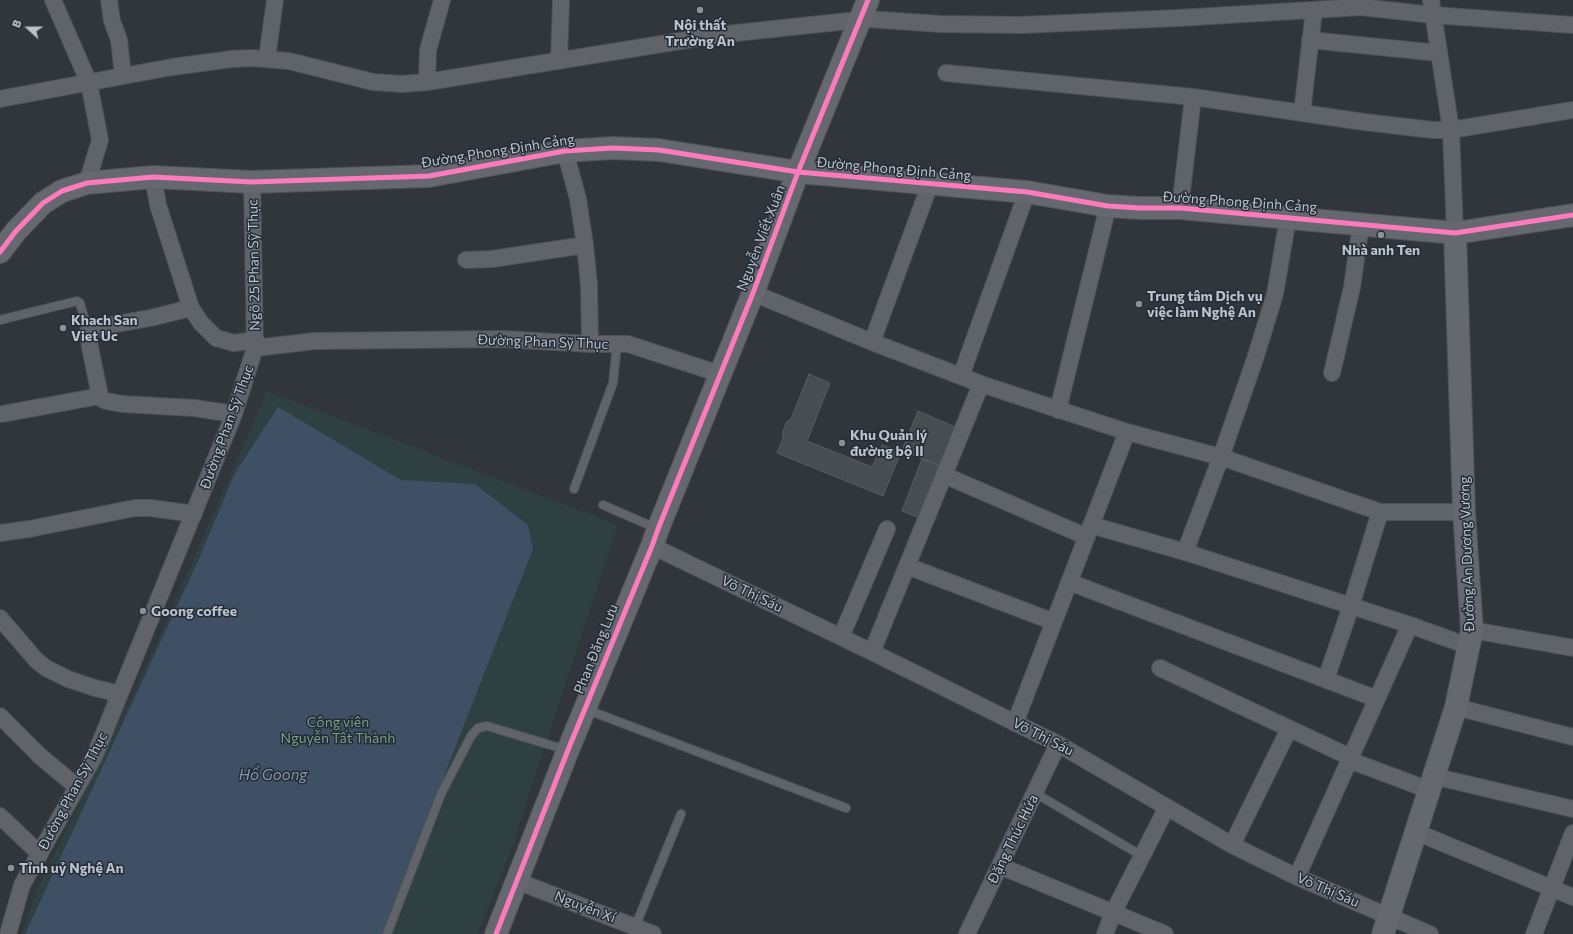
<!DOCTYPE html>
<html>
<head>
<meta charset="utf-8">
<style>
	body { margin:0 }
	#map { position:relative; width:1573px; height:934px; overflow:hidden; background:#30363c; font-family:Commissioner,sans-serif }
	canvas { display:block }
	.north { position:absolute; left:8px; top:8px; width:40px; height:40px; -webkit-text-stroke:3px #232c36; paint-order:stroke; rotate:291deg; font-size:11px; font-weight:700; line-height:16px; text-align:center; color:#bcc2cb }
	.north::after { content:''; display:block; margin:auto; width:14px; height:18px; background:#bcc2cb; clip-path:polygon(50% 0,100% 100%,50% 72%,0 100%) }
</style>
</head>
<body>
<div id="map">
<canvas width="1573" height="934"></canvas>
<div class="north">B</div>
</div>
<script>
const c = document.querySelector('canvas').getContext('2d');
c.lineJoin = 'round';
function fill(path, color) {
  c.fillStyle = color;
  c.fill(path, 'evenodd');
}
function poly(rows) {
  const path = new Path2D();
  for (const r of rows) {
    path.moveTo(r[0], r[1]);
    for (let i = 2; i < r.length; i += 2) path.lineTo(r[i], r[i + 1]);
  }
  return path;
}
function trace(path, color, width, dash) {
  c.strokeStyle = color;
  c.lineWidth = width;
  c.lineCap = dash ? 'butt' : 'round';
  c.setLineDash(dash || []);
  c.stroke(path);
}
function label(font, color, halo, rows, align = 'center') {
  c.font = font + ' Commissioner,sans-serif';
  c.lineWidth = 3;
  c.setLineDash([]);
  c.textBaseline = 'middle';
  c.strokeStyle = halo;
  c.fillStyle = color;
  for (const [text, x, y, turn = 0] of rows) {
    c.save();
    c.translate(x, y);
    c.rotate((+turn || 0) * Math.PI / 180);
    c.textAlign = isNaN(turn) ? turn : align;
    if (halo) c.strokeText(text, 0, 0);
    c.fillText(text, 0, 0);
    c.restore();
  }
}
const green = poly([
	[267,391,618,525,512,846,478,934,22,934,35,894,148,662]
]);
const water = poly([
	[278,407,401,480,475,484,528,525,533,549,382,934,25,934,198,561,235,473]
]);
const building = poly([
	[809,374,830,383,807,441,872,467,882,445,901,452,883,496,777,453,783,438,783,431,786,423,791,419,809,374],
	[918,411,958,428,942,467,902,450,918,411],
	[922,459,942,467,922,519,902,511,922,459]
]);
const lane = poly([
	[0,320,77,301,80,303,88,331],
	[574,489,613,383,617,344],
	[603,505,658,529],
	[585,709,846,808],
	[1035,793,1142,856],
	[635,927,681,814],
	[387,934,441,794,471,736,478,728,487,726,567,750]
]);
const street = poly([
	[53,0,89,83,100,140,87,183],
	[109,0,112,21,119,40,123,76],
	[1431,0,1451,130,1455,233],
	[1310,40,1439,53],
	[267,58,275,0],
	[559,61,561,0],
	[946,73,1193,97,1364,122,1433,130,1451,130,1573,110],
	[427,82,428,50,442,0],
	[0,99,172,67,232,59,251,58,289,61,373,82,402,84,427,82,717,35,867,19,941,24,1021,25,1178,18,1361,7,1433,15,1573,25],
	[1302,113,1314,10],
	[565,151,578,199,585,245,589,285,590,344],
	[153,177,158,205,191,308,201,323,216,338,234,343,256,340],
	[1180,208,1193,97],
	[466,260,492,259,585,245],
	[753,293,872,342,981,384,1127,432,1221,457,1380,512,1464,512],
	[191,308,150,318,111,325,88,331,90,347,100,396,102,399,106,401,123,404,194,408,234,414],
	[872,342,930,184],
	[255,348,315,341,503,339,590,344,628,344,720,374],
	[1332,373,1352,287,1361,224],
	[961,376,1027,192],
	[1058,410,1108,206],
	[2,414,100,396],
	[944,475,1087,537],
	[1091,525,1185,552,1410,625,1468,646],
	[0,533,29,529,135,508,151,508,194,514],
	[652,546,872,652,1058,744,1232,845,1297,877,1430,934],
	[1185,552,1221,457,1255,359,1275,294,1288,218],
	[907,566,1054,622],
	[1069,582,1377,699],
	[0,618,36,660,46,668,68,679,95,688,120,694],
	[1472,630,1573,648],
	[841,637,887,529],
	[872,652,981,384],
	[1160,668,1350,757],
	[1326,679,1351,606,1380,512],
	[1456,707,1573,737],
	[0,716,40,756,77,787],
	[1015,723,1127,432],
	[1349,760,1429,790],
	[1433,776,1573,809],
	[0,816,40,854],
	[1416,832,1573,897],
	[1232,845,1289,729],
	[1000,866,1165,934],
	[1297,877,1410,625],
	[517,881,653,934],
	[8,934,22,885,95,755,234,414,255,348,252,182],
	[967,934,1058,744],
	[1105,934,1113,913,1167,807],
	[1534,934,1573,833]
]);
const secondary = poly([
	[0,252,16,231,43,203,62,191,87,183,153,177,252,182,429,176,565,151,613,148,659,150,798,172,1027,192,1108,206,1140,208,1180,208,1455,233,1573,215],
	[496,934,568,750,652,546,658,529,753,293,798,172,868,0],
	[1383,934,1456,707,1472,630,1464,512,1455,233]
]);
const cycleway = poly([
	[0,252,16,231,43,203,62,191,87,183,153,177,252,182,429,176,565,151,613,148,659,150,798,172,1027,192,1108,206,1140,208,1180,208,1455,233,1573,215],
	[496,934,568,750,652,546,658,529,753,293,798,172,868,0]
]);
const markers = [
	[700,10,4,"#8b9199"],
	[1381,235,4,"#8b9199"],
	[1139,304,4,"#8b9199"],
	[63,328,4,"#8b9199"],
	[842,443,4,"#8b9199"],
	[143,611,4,"#8b9199"],
	[11,868,4,"#8b9199"]
];
const poiNames = [
	["Nội thất",700,25,"center"],
	["Trường An",700,41,"center"],
	["Nhà anh Ten",1381,250,"center"],
	["Trung tâm Dịch vụ",1147,296],
	["việc làm Nghệ An",1147,312],
	["Khach San",71,320],
	["Viet Uc",71,336],
	["Khu Quản lý",850,435],
	["đường bộ II",850,451],
	["Goong coffee",151,611],
	["Tỉnh uỷ Nghệ An",19,868]
];
const streetNames = [
	["Đường Phong Định Cảng",498,151,-9],
	["Đường Phong Định Cảng",894,169,5],
	["Đường Phong Định Cảng",1240,202,4],
	["Nguyễn Viết Xuân",761,238,-69],
	["Ngõ 25 Phan Sỹ Thục",254,265,-91],
	["Đường Phan Sỹ Thục",543,342,2],
	["Đường Phan Sỹ Thục",227,427,-70],
	["Đường An Dương Vương",1467,554,-92],
	["Võ Thị Sáu",752,594,26],
	["Phan Đăng Lưu",596,649,-68],
	["Võ Thị Sáu",1043,737,27],
	["Đường Phan Sỹ Thục",73,791,-62],
	["Đặng Thúc Hứa",1013,839,-64],
	["Võ Thị Sáu",1328,890,23],
	["Nguyễn Xí",585,907,21]
];
const parkNames = [
	["Công viên",338,722],
	["Nguyễn Tất Thành",338,738]
];
const waterNames = [
	["Hồ Goong",273,775]
];
fill(green, '#2e4042');
fill(water, '#405064');
fill(building, '#484d52');
trace(building, '#585d63', 1);
trace(lane, '#4e5256', 10);
trace(street, '#4e5256', 18);
trace(secondary, '#4e5256', 24);
trace(lane, '#60646a', 8);
trace(street, '#60646a', 16);
trace(secondary, '#65686e', 22);
trace(cycleway, '#fd7abc', 5);
for (const [x, y, r, color] of markers) {
  const dot = new Path2D();
  dot.arc(x, y, r, 0, 2 * Math.PI);
  c.fillStyle = color;
  c.fill(dot);
  trace(dot, '#232c36', 1.5);
}
label('bold 14px', '#bcc2cb', '#232c36', poiNames, 'left');
label('14px', '#bcc2cb', '#232c36', streetNames);
label('14px', '#7c9e84', '#232c36', parkNames);
label('italic 15px', '#8698af', '#232c36', waterNames);
</script>
</body>
</html>
